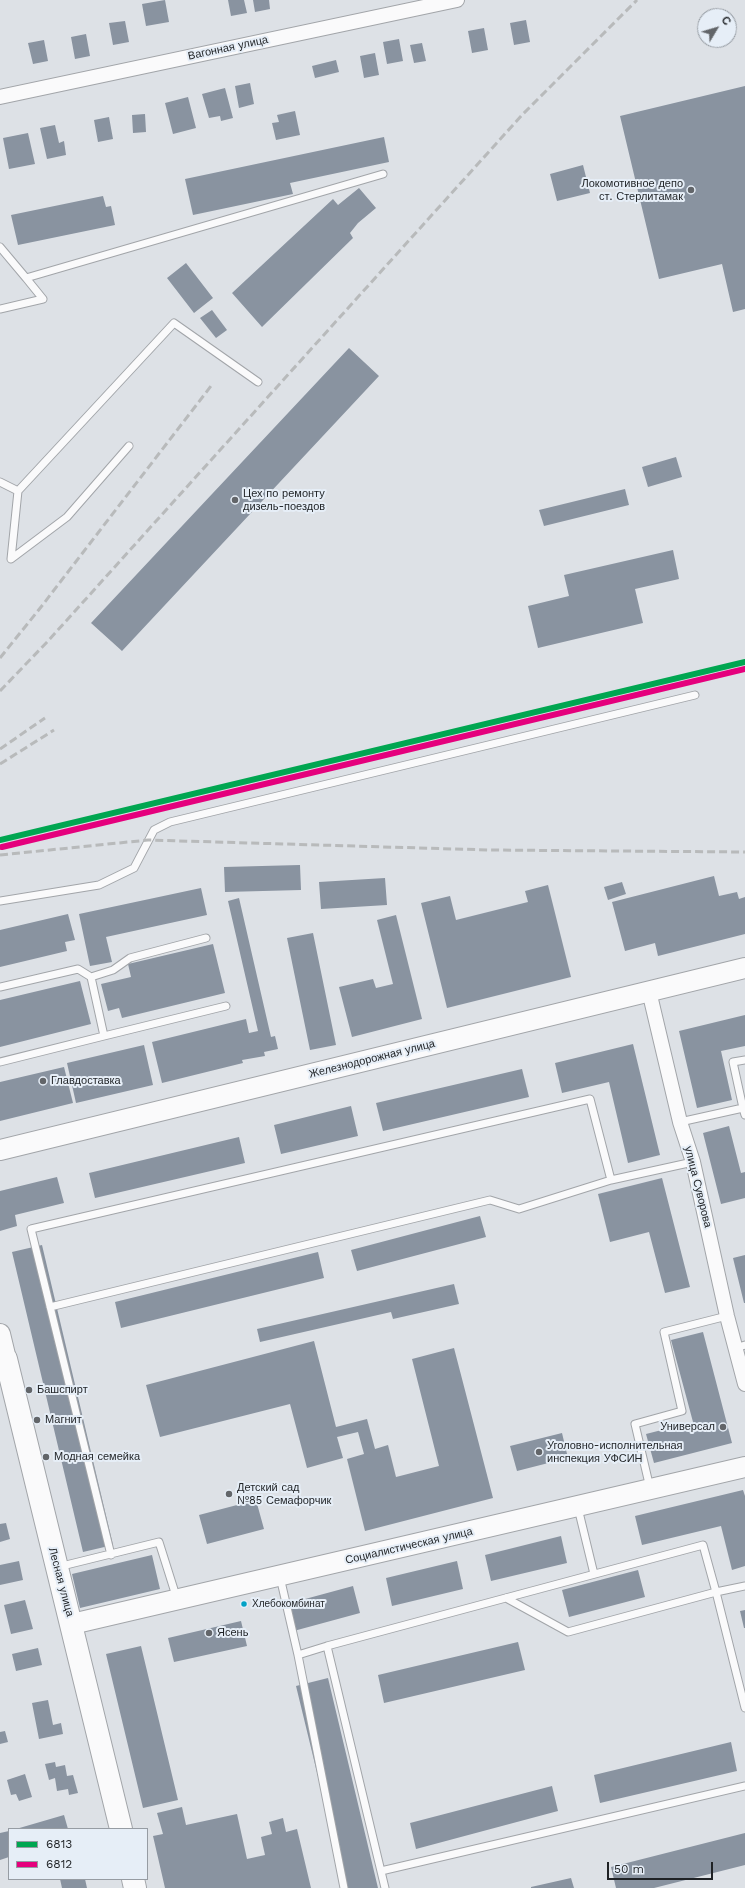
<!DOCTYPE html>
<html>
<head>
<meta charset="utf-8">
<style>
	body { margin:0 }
	#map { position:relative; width:745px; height:1888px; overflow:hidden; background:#dde1e6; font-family:"Work Sans",sans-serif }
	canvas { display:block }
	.legend { position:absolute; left:8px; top:1828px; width:140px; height:52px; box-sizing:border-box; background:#e6eef7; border:1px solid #969ca3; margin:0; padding:5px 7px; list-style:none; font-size:12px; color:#1f2225 }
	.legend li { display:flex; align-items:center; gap:8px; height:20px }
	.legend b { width:20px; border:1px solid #969ca3 }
	.north { position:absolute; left:697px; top:8px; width:40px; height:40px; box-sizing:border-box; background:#e6eef7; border:1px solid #969ca3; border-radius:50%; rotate:52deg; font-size:11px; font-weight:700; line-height:16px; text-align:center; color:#1f2225 }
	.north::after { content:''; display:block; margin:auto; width:14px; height:18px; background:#626569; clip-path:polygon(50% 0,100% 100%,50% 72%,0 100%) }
	.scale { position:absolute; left:607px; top:1862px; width:106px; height:18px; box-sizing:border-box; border:2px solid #1f2225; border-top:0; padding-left:5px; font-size:12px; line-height:14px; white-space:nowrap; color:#1f2225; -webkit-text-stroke:3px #e6eef7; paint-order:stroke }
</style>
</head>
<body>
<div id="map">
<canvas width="745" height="1888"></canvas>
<ul class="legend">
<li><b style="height:5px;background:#00a651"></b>6813</li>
<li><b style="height:5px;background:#e5007d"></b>6812</li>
</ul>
<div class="north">С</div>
<div class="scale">50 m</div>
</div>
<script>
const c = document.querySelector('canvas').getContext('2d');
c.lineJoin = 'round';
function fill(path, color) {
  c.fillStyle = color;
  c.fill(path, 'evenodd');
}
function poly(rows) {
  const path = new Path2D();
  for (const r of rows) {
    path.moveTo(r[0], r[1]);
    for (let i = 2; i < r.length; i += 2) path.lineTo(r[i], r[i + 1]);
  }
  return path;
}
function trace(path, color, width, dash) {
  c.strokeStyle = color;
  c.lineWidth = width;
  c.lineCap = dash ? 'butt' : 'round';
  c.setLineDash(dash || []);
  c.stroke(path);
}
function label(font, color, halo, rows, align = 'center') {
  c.font = font + ' "Work Sans",sans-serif';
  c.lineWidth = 4;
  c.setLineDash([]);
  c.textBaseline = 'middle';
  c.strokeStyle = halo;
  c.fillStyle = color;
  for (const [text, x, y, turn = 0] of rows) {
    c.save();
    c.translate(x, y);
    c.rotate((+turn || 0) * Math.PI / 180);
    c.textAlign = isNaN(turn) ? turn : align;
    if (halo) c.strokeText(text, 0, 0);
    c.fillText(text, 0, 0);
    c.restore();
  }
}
const building = poly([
	[165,0,169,22,146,26,142,4],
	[228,0,244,0,247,13,231,16],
	[253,0,269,0,270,9,255,12],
	[526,20,530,42,514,45,510,23],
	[125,21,129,42,113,45,109,23],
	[484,28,488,50,472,53,468,31],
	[86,34,90,56,75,59,71,37],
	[399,39,403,61,387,64,383,42],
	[44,40,48,61,33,64,28,43],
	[422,43,426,61,414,63,410,45],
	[375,53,379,75,364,78,360,56],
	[336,60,339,72,315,78,312,66],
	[250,83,254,104,239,108,235,86],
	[745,86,745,309,733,312,722,264,659,279,620,116],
	[225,88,233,118,221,121,220,116,209,118,202,94],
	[188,97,196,128,173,134,165,103],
	[295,111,300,135,276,140,272,123,279,122,277,115],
	[145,114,146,132,133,133,132,115],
	[109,117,113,139,98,142,94,120],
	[55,125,59,143,64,141,66,155,47,159,40,128],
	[28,133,35,164,9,169,3,138],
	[384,137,389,162,290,183,293,194,193,215,185,179],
	[583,165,590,193,557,201,550,174],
	[359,188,376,208,358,223,350,233,353,238,262,327,232,293,333,199,338,205],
	[103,196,106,207,111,206,115,225,18,245,11,215],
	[186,263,213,298,194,313,167,278],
	[212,310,227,330,216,338,200,318],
	[349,348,379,376,122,651,91,623],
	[676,457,682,477,648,487,642,467],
	[625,489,629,505,544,526,539,510],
	[673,550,679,579,635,589,643,623,538,648,528,606,569,596,564,575],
	[300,865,301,890,225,892,224,867],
	[714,876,719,896,737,892,739,899,745,897,745,934,658,956,655,943,625,951,612,902],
	[385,878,387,905,321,909,319,882],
	[622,882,626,894,608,900,604,887],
	[548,885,571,977,447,1008,421,903,450,896,456,920,528,902,525,891],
	[201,888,207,915,106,937,112,962,90,966,79,914],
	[239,898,271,1037,275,1036,278,1049,264,1052,265,1056,242,1060,243,1063,162,1083,152,1042,246,1019,249,1033,258,1031,228,901],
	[68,914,75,940,65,942,67,951,0,967,0,930],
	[396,915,422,1019,352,1037,339,987,373,979,376,988,393,984,377,920],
	[313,933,336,1045,310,1050,287,938],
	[213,944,225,993,122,1018,119,1008,108,1011,101,984,131,977,128,964],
	[80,981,91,1024,0,1047,0,1000],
	[745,1015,745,1046,721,1051,732,1100,697,1108,679,1031],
	[633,1044,660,1155,628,1163,609,1082,562,1093,555,1063],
	[144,1045,153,1085,76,1103,67,1063],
	[64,1067,73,1103,0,1121,0,1082],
	[522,1069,529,1097,383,1131,376,1103],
	[351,1106,358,1136,281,1154,274,1125],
	[729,1126,741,1173,745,1172,745,1198,721,1204,703,1133],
	[239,1137,245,1163,95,1198,89,1173],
	[57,1177,64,1203,15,1215,17,1226,0,1231,0,1191],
	[662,1178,690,1287,665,1293,649,1232,610,1242,598,1194],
	[480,1216,486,1237,357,1271,351,1250],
	[42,1245,113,1545,83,1552,12,1252],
	[318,1252,324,1278,121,1328,115,1302],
	[745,1255,745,1303,744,1303,733,1258],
	[454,1284,459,1304,393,1319,391,1312,260,1342,257,1329],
	[703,1332,732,1443,654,1463,646,1434,693,1422,671,1340],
	[314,1341,336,1427,367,1419,375,1449,388,1445,396,1477,439,1466,412,1359,454,1348,493,1498,365,1531,347,1459,364,1454,358,1432,337,1437,343,1458,307,1468,290,1404,160,1437,146,1385],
	[562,1433,568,1458,517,1471,510,1446],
	[743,1490,745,1496,745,1566,732,1570,721,1526,642,1545,635,1516],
	[256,1500,264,1529,207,1544,199,1515],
	[6,1523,10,1539,0,1542,0,1524],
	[561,1536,567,1563,491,1581,485,1555],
	[152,1555,160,1589,80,1608,72,1574],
	[19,1561,23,1580,0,1585,0,1565],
	[457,1561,463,1589,392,1606,386,1578],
	[638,1570,645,1597,569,1617,562,1590],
	[353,1586,360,1613,290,1632,283,1605],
	[25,1600,33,1629,11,1634,4,1605],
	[745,1610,745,1628,744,1628,740,1611],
	[241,1621,247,1646,174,1662,168,1638],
	[518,1642,525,1670,384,1703,378,1675],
	[141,1646,178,1800,143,1808,106,1654],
	[38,1648,42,1665,16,1671,12,1654],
	[328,1678,378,1888,345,1888,296,1686],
	[48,1700,53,1725,61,1723,63,1734,39,1739,32,1703],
	[5,1731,8,1742,0,1744,0,1732],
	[731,1742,737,1771,600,1803,594,1775],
	[55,1762,56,1767,65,1765,67,1776,73,1775,78,1793,69,1795,68,1789,57,1791,55,1778,49,1780,45,1764],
	[25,1774,32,1797,19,1801,16,1794,11,1795,7,1780],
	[552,1786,558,1811,416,1849,410,1823],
	[182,1807,186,1825,237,1814,247,1859,265,1855,261,1837,272,1834,269,1822,283,1818,286,1832,297,1829,311,1888,165,1888,153,1836,163,1834,157,1813],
	[64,1815,68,1829,16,1829],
	[9,1831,9,1857,0,1860,0,1833],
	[745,1833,745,1865,654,1888,616,1888,611,1867],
	[571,1878,574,1888,531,1888,531,1887],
	[60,1879,85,1879,87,1888,62,1888]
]);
const lane = poly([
	[0,247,26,278,383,174],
	[0,309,43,299,26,278],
	[0,482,18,491,174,323,258,382],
	[18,491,11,559,67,517,129,446],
	[0,901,99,885,134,868,154,830,170,822,695,695],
	[91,977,104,1036,226,1006],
	[0,987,78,969,91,977,113,970,130,958,206,938],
	[0,1062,104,1036],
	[743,1108,733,1062,745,1060],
	[680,1122,743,1108,745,1115],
	[50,1307,490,1200,519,1209,611,1180],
	[735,1348,745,1345],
	[650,1488,635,1424,682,1411,664,1332,727,1316],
	[578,1508,594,1574],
	[111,1555,31,1229,590,1099,611,1180,693,1162],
	[58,1567,159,1542,177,1599],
	[280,1577,298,1655,344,1888],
	[506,1598,568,1632,716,1592,745,1708],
	[327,1646,385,1888],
	[298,1655,327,1646,703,1545,716,1592,745,1586],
	[381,1871,745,1786]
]);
const street = poly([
	[0,97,457,0],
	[649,991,680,1122,693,1162,727,1316,745,1384]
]);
const secondary = poly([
	[0,1150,745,968],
	[0,1334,6,1359],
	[72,1624,745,1467]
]);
const primary = poly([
	[0,1360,6,1359,121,1829],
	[133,1879,135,1888]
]);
const rail = poly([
	[0,658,41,607,211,386],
	[0,691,48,641,522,115,637,0],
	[0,749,45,718],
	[0,764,54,730],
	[0,855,148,840,489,850,745,852]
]);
const rail1 = poly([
	[0,840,745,662]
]);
const rail2 = poly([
	[2,847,745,669]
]);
const markers = [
	[691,190,4,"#626569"],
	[235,500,4,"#626569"],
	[43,1081,4,"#626569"],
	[29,1390,4,"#626569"],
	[37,1420,4,"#626569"],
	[723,1427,4,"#626569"],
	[539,1452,4,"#626569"],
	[46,1457,4,"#626569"],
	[229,1494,4,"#626569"],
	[244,1604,3.5,"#02a2c6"],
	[209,1633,4,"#626569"]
];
const busNames = [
	["Хлебокомбинат",252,1604]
];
const streetNames = [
	["Вагонная улица",228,48,-12],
	["Железнодорожная улица",372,1059,-14],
	["улица Суворова",698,1187,76],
	["Социалистическая улица",409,1546,-13],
	["Лесная улица",61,1582,75]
];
const poiNames = [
	["Локомотивное депо",683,184,"right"],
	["ст. Стерлитамак",683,197,"right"],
	["Цех по ремонту",243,494],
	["дизель-поездов",243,507],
	["Главдоставка",51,1081],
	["Башспирт",37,1390],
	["Магнит",45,1420],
	["Универсал",715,1427,"right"],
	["Уголовно-исполнительная",547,1446],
	["инспекция УФСИН",547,1459],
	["Модная семейка",54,1457],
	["Детский сад",237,1488],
	["№85 Семафорчик",237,1501],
	["Ясень",217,1633]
];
fill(building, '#8993a0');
trace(lane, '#a2a5a9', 9);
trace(street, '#a2a5a9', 16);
trace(secondary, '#a2a5a9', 22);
trace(primary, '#a2a5a9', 24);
trace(lane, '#fafafb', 7);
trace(street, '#fafafb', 14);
trace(secondary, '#fafafb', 20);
trace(primary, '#fafafb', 22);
trace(rail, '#b8babb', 3, [8, 4]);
trace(rail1, '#00a651', 6);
trace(rail2, '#e5007d', 6);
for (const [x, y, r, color] of markers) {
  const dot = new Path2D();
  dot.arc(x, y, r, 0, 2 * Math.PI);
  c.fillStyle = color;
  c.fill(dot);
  trace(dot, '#e6eef7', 1.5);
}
label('10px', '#1f2225', '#e6eef7', busNames, 'left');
label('11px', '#1f2225', '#e6eef7', streetNames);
label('11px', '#1f2225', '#e6eef7', poiNames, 'left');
</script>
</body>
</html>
